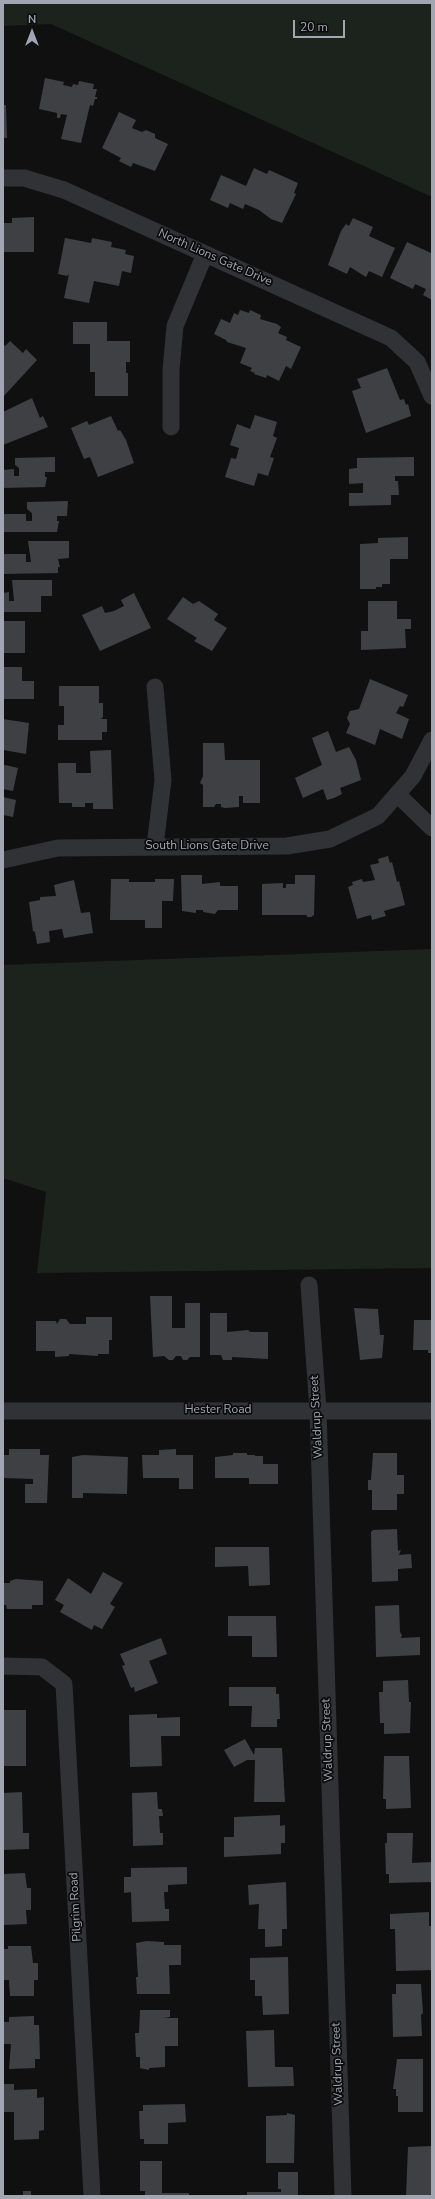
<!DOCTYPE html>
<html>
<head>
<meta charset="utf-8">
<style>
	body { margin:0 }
	#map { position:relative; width:435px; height:2199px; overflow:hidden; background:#101011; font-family:"Nunito Sans",sans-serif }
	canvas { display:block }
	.frame { position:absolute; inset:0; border:4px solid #a1a6b1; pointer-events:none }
	.north { position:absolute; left:12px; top:12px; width:40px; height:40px; -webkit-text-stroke:3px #0b0b0c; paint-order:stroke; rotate:0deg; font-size:11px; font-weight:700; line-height:16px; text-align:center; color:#a1a6b1 }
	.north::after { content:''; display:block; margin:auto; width:14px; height:18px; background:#a1a6b1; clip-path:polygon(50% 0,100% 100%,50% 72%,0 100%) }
	.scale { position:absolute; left:293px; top:20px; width:52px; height:18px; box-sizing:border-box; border:2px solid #a1a6b1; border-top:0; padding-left:5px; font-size:12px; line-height:14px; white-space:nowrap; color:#a1a6b1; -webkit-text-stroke:3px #0b0b0c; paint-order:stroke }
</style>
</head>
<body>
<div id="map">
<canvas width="435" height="2199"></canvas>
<div class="frame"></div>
<div class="north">N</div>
<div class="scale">20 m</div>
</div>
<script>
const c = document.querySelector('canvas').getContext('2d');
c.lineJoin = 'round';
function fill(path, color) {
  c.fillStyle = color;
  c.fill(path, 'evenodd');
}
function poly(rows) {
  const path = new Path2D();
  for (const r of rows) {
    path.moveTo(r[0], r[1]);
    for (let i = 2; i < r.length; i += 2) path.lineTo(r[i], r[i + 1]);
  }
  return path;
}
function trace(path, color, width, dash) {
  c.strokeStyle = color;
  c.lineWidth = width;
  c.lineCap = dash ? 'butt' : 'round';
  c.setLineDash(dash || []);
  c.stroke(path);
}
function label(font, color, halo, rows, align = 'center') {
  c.font = font + ' "Nunito Sans",sans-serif';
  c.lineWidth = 3.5;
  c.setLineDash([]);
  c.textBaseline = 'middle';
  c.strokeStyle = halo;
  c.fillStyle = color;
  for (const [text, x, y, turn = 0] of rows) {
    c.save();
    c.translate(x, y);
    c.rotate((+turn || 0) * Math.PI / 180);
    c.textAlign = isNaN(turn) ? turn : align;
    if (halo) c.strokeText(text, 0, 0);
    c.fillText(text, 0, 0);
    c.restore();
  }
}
const green = poly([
	[3,3,432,3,432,197,51,24,3,26],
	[432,949,432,1268,37,1273,46,1192,3,1178,3,965]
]);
const building = poly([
	[45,78,64,82,63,85,72,87,73,84,78,85,79,81,94,84,93,89,97,89,95,97,97,97,97,99,95,99,93,106,90,105,81,143,61,139,67,115,61,114,60,118,57,118,57,113,39,109],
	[3,105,6,105,7,138,3,138],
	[119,112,136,120,132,128,142,132,146,130,155,134,155,138,168,144,155,171,133,163,131,167,119,161,121,158,102,148],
	[254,168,267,174,269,170,298,183,294,193,296,194,282,223,271,219,259,210,245,204,243,209,230,203,228,208,210,200,221,175,246,186],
	[34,217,34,252,3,252,3,223,12,223,12,218],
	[353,218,373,227,369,236,395,248,382,277,369,271,366,277,350,267,347,274,328,265,341,231,346,224,349,226],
	[65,238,91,243,92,238,112,242,111,247,126,250,125,254,134,256,131,273,122,271,119,286,94,281,89,303,64,298,69,274,67,276,58,274],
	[407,242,431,253,432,250,432,300,423,295,426,289,415,284,413,289,390,278],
	[240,310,249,313,250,310,261,315,260,319,277,324,281,327,278,333,287,337,286,340,301,347,291,369,286,366,279,381,267,375,266,378,254,374,255,373,250,371,252,368,240,363,246,348,227,342,226,340,214,334,221,319,230,323,234,313,238,315],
	[73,322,107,322,107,341,130,341,130,362,126,362,126,373,128,373,128,396,95,396,95,372,90,372,90,344,73,344],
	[10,341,23,353,26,349,37,360,3,397,3,344,5,346],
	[387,368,400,400,404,399,406,405,408,404,411,416,366,433,352,391,361,388,357,379],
	[32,398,40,418,43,416,48,427,3,445,3,412],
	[255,415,277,422,273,436,277,438,270,457,274,458,268,476,258,473,254,486,225,477,231,458,236,459,239,448,230,445,237,424,250,429],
	[111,416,118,431,120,430,126,440,134,463,98,477,90,457,84,459,71,428,87,421,89,425],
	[55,457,55,472,45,472,45,477,47,477,45,487,3,488,3,470,14,469,14,476,19,476,19,468,15,465,15,458],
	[414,457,414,476,395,476,395,481,398,481,399,495,391,495,391,505,349,506,349,493,363,493,363,483,349,484,349,469,357,468,357,458],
	[68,501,67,516,57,516,57,521,59,521,57,532,4,532,4,514,26,514,26,521,32,521,32,513,27,509,27,502],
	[408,537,408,559,390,559,390,584,382,584,382,587,376,587,376,589,360,589,360,544,378,543,378,538],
	[28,541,69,541,69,558,58,559,60,567,58,567,58,573,3,574,3,554,26,554,26,562,31,562],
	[12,580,52,580,52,596,41,596,41,612,3,612,3,593,9,592,9,601,14,601],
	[134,593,151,628,100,651,82,615,102,606,105,613,114,611,124,606,121,600],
	[183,597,193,604,199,601,218,614,214,620,227,628,212,651,194,641,197,638,167,619],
	[368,601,397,601,397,619,411,619,411,629,405,629,406,648,361,650,361,631,368,631],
	[3,621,25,621,25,653,3,653],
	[3,667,22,667,22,681,34,681,34,699,3,699],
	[370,679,408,695,403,707,400,706,396,713,409,719,402,739,380,729,375,745,346,733,350,724,347,718,350,711,359,709],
	[59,686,99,686,99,703,103,703,103,717,101,719,107,719,107,732,102,732,102,740,58,740,58,725,64,725,64,706,59,706],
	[3,719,29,723,26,754,3,750],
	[328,731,336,752,349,747,356,760,361,780,340,788,342,794,334,798,327,800,323,789,303,798,295,778,322,765,312,738],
	[203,743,224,743,225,760,260,760,260,803,243,803,243,796,239,796,239,807,225,808,221,807,221,804,216,804,214,807,203,807,203,785,200,783,203,776],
	[111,750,113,809,93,809,93,803,85,803,85,807,72,807,72,803,59,803,58,763,76,763,76,773,91,773,90,751],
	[5,765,18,768,13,791,3,789,3,766],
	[3,797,16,800,13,817,3,815],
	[388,856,390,863,392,862,397,882,399,881,405,905,384,911,386,916,372,920,371,915,357,919,348,887,353,885,352,882,362,879,363,882,375,880,370,865,379,863,378,859],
	[181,875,202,875,202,884,220,882,220,886,238,886,238,910,218,910,215,914,203,912,203,910,196,910,196,913,182,911],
	[295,875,315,875,314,915,311,917,307,917,307,915,262,915,262,884,283,883,283,888,286,888,286,884,295,884],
	[111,879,129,879,129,882,155,882,155,879,174,879,173,901,162,901,162,928,145,928,145,920,110,920],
	[74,880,81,913,90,912,93,933,64,938,62,929,49,931,50,942,37,944,35,932,33,931,29,902,40,900,40,897,56,896,54,885],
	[150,1296,172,1296,172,1328,185,1328,185,1303,200,1303,200,1357,190,1357,187,1360,183,1360,181,1356,176,1356,173,1360,169,1360,164,1356,153,1357],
	[354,1308,378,1309,380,1335,384,1335,382,1358,360,1360],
	[210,1313,227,1313,227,1332,248,1330,250,1332,268,1332,268,1359,232,1357,232,1360,223,1360,221,1355,210,1355],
	[86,1317,112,1317,112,1340,109,1340,109,1354,98,1354,98,1356,69,1354,69,1356,55,1357,55,1351,36,1351,36,1321,56,1321,57,1324,60,1319,66,1319,70,1324,86,1324],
	[414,1320,432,1320,432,1353,428,1353,428,1350,413,1350],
	[9,1449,40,1449,40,1455,49,1455,47,1503,25,1503,25,1484,33,1484,33,1479,3,1478,3,1455,9,1455],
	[176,1449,176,1455,193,1455,193,1489,179,1489,179,1478,143,1478,142,1455,159,1455,159,1450],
	[233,1453,247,1453,247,1455,255,1455,255,1456,263,1456,263,1464,278,1464,278,1484,249,1484,249,1478,215,1478,215,1457,233,1455],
	[373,1453,397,1453,397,1475,404,1475,404,1494,397,1494,397,1510,372,1510,372,1490,368,1490,368,1480,371,1480],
	[83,1455,128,1457,127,1494,83,1493,83,1498,72,1498,72,1457],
	[397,1529,398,1551,401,1550,399,1555,411,1554,412,1568,398,1569,398,1581,372,1582,371,1532,373,1530],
	[215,1547,269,1547,270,1585,249,1586,248,1566,215,1567],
	[103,1572,123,1583,110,1604,115,1607,102,1629,94,1625,92,1630,60,1612,64,1605,55,1600,68,1578,91,1594],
	[16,1579,43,1581,43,1605,32,1605,32,1609,7,1609,6,1605,3,1605,3,1583,10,1583,10,1581],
	[399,1605,400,1632,402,1635,401,1638,420,1637,420,1655,376,1657,375,1606],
	[228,1616,276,1616,277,1657,252,1657,252,1636,228,1636],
	[161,1638,167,1654,149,1661,158,1683,135,1692,134,1687,131,1688,122,1666,125,1665,120,1654],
	[408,1680,409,1702,411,1702,410,1733,384,1734,384,1723,380,1723,379,1692,383,1692,383,1681],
	[229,1687,276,1687,276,1694,279,1694,280,1719,277,1719,277,1727,251,1727,252,1706,229,1706],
	[3,1710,26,1710,26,1766,3,1766],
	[157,1714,157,1718,180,1717,180,1736,161,1736,162,1766,130,1767,129,1715],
	[245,1739,254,1755,255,1748,282,1748,285,1802,254,1802,255,1760,247,1760,234,1767,224,1750],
	[384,1756,409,1756,411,1808,386,1809,386,1799,383,1799],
	[22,1792,23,1833,29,1833,29,1849,3,1850,3,1793],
	[157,1792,158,1809,162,1809,163,1816,159,1816,160,1833,163,1833,163,1845,133,1846,132,1793],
	[280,1815,280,1826,285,1825,285,1843,281,1843,281,1854,224,1857,224,1837,234,1837,234,1817],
	[387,1833,413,1833,412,1863,432,1862,432,1882,389,1883,389,1874,386,1874,385,1843,387,1843],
	[187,1867,187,1884,168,1885,168,1892,164,1892,165,1909,169,1909,169,1921,132,1922,131,1892,124,1893,124,1877,131,1877,131,1868],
	[25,1873,27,1888,31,1888,31,1910,26,1910,27,1924,4,1925,3,1874],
	[286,1882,287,1929,282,1929,282,1946,265,1947,265,1929,258,1929,259,1904,249,1905,248,1885],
	[429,1912,429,1926,432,1926,432,1970,396,1971,395,1929,390,1929,390,1914],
	[147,1941,164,1942,164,1945,181,1945,181,1965,169,1965,170,1994,137,1994,136,1977,138,1977,136,1943],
	[8,1946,31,1946,33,1963,38,1963,38,1980,34,1980,34,1996,10,1996,9,1980,3,1980,4,1949,8,1949],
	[288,1957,289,2014,263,2015,262,1996,255,1996,255,1980,250,1980,250,1958],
	[396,1984,421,1984,423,2013,421,2015,422,2036,393,2037,392,1994,396,1994],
	[140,2010,170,2010,170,2017,163,2018,178,2018,178,2046,165,2046,165,2067,149,2068,149,2070,140,2068,140,2057,136,2057,135,2033,139,2033],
	[34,2016,34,2025,39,2025,40,2059,35,2059,35,2068,9,2069,11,2044,3,2044,3,2022,9,2022,9,2017],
	[274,2030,275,2067,293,2067,294,2086,248,2087,246,2031],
	[397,2059,423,2059,423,2112,398,2112,398,2096,396,2096,396,2089,393,2089],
	[3,2084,14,2084,14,2090,37,2089,37,2098,44,2097,44,2130,39,2131,39,2139,14,2140,14,2112,3,2112],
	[185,2104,186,2122,168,2123,168,2144,144,2144,144,2139,140,2139,139,2111,143,2111,143,2105],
	[287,2113,295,2115,294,2163,266,2163,266,2116,287,2115],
	[432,2146,432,2196,406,2196,408,2147],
	[140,2161,162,2161,162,2193,189,2193,189,2196,145,2196,145,2191,140,2191],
	[278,2172,298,2172,298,2196,247,2196,247,2192,281,2192,281,2189,278,2189],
	[23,2191,31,2191,31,2196,23,2196]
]);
const minor = poly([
	[3,178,24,178,64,190,391,338,417,362,432,396],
	[171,427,171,370,175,326,205,254],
	[397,794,432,828],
	[155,846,163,780,155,687],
	[3,860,58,848,287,846,330,839,378,816,413,776,432,740],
	[309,1285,318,1410,343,2196],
	[3,1411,432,1411],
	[3,1666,42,1667,64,1684,92,2196]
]);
const streetNames = [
	["North Lions Gate Drive",215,258,24],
	["South Lions Gate Drive",207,846],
	["Hester Road",218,1410],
	["Waldrup Street",317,1417,-93],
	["Waldrup Street",328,1740,-92],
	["Pilgrim Road",76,1907,-93],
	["Waldrup Street",338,2064,-92]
];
fill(green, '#1c231d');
fill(building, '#3f4044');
trace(minor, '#313236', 17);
label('12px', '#a1a6b1', '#0b0b0c', streetNames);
</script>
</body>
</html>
